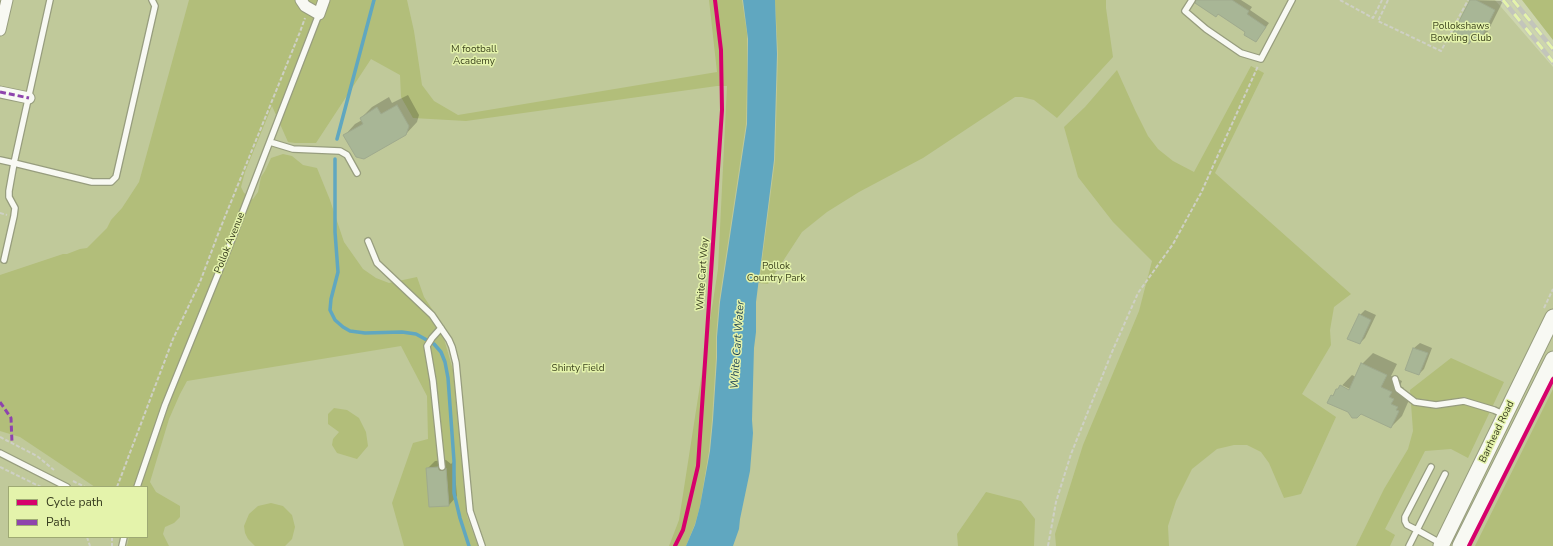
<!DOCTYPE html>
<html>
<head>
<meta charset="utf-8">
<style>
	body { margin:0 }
	#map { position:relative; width:1553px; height:546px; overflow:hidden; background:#cdd5ae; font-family:"Nunito Sans",sans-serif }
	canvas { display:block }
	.legend { position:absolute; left:8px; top:486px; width:140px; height:52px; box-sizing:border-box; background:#e4f3ab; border:1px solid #9ea973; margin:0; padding:5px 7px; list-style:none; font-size:12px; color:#363b1e }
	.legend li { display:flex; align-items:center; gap:8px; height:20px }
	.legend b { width:20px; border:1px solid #9ea973 }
</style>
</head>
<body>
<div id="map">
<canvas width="1553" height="546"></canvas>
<ul class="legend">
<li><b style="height:5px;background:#d6006c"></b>Cycle path</li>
<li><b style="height:5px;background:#8e44ad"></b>Path</li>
</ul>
</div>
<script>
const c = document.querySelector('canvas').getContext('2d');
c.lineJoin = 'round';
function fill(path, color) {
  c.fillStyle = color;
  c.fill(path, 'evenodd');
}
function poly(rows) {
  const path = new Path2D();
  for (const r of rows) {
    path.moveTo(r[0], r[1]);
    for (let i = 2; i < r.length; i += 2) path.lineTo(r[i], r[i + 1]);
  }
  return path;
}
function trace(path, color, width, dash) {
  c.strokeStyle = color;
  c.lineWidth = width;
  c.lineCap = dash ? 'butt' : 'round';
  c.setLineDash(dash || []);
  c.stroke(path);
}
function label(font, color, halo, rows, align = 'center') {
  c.font = font + ' "Nunito Sans",sans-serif';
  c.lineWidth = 3;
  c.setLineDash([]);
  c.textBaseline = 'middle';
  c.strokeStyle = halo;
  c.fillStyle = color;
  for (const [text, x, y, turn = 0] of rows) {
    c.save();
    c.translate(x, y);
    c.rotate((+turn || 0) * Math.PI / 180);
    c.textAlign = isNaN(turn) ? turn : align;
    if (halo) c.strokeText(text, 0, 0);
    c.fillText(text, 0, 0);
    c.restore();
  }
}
const green = poly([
	[0,0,1495,0,1553,67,1553,546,0,546],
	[9,487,147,487,147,537,9,537]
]);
const forest = poly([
	[189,0,407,0,414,31,422,85,434,101,458,115,717,72,709,0,742,0,747,33,747,77,746,124,719,302,716,337,716,358,712,420,709,451,700,506,695,524,686,546,669,546,679,520,718,269,727,86,717,86,466,121,413,118,401,97,400,75,371,59,316,143,295,143,288,142,272,106,245,172,241,187,244,193,253,199,258,192,261,177,265,171,271,158,283,154,292,156,303,165,317,168,330,200,344,242,363,269,376,278,389,283,417,277,424,297,438,318,453,370,467,516,478,546,404,546,392,503,413,443,428,439,427,396,401,346,187,381,180,394,169,419,150,482,156,492,180,506,180,517,174,523,165,527,163,534,169,546,127,546,129,537,147,537,147,487,95,487,20,437,0,431,0,275,63,254,67,254,80,249,87,248,107,228,111,220,122,208,139,182],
	[775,0,1106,0,1106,8,1113,57,1057,118,1034,100,1022,97,1015,97,923,158,859,192,827,212,802,232,768,284,759,283,775,160,778,54],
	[1522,0,1553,0,1553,40],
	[1251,66,1264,73,1215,173,1351,294,1334,307,1330,330,1331,345,1302,394,1336,417,1301,494,1284,498,1269,463,1261,452,1247,445,1234,445,1217,449,1192,469,1176,501,1168,526,1169,546,1056,546,1055,534,1083,445,1139,311,1152,261,1113,222,1078,177,1064,127,1085,107,1117,70,1135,110,1148,136,1158,149,1173,161,1194,172],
	[1451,358,1504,382,1468,458,1451,449,1425,451,1385,529,1395,535,1390,546,1356,546,1384,489,1408,449,1413,431,1410,390],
	[1553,389,1553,546,1475,546],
	[334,408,347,410,359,418,366,432,368,446,357,459,337,453,332,445,333,439,339,432,328,424,328,414],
	[986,492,1021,501,1035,519,1034,546,958,546,957,534],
	[271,503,283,506,292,515,295,527,292,539,285,546,255,546,248,539,245,533,244,526,249,514,258,506]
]);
const water = poly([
	[743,0,775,0,777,54,774,160,756,302,756,332,754,348,752,420,753,433,750,471,740,519,739,529,733,546,686,546,695,525,700,506,710,451,713,420,717,358,717,337,720,302,747,124,748,39]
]);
const shadow = poly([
	[1197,0,1241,0,1252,7,1250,10,1269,23,1256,41,1247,32],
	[1471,0,1503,1,1487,33,1479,41,1474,38,1469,43],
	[408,95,419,115,417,122,406,134,345,135,355,124,362,120,361,118,372,107,389,97,392,103],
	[1365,310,1376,315,1365,338,1360,343,1360,315],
	[1420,343,1432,348,1424,369,1419,374,1406,369,1414,348],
	[1373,353,1397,364,1391,376,1402,381,1400,386,1404,388,1402,393,1408,395,1406,399,1409,400,1402,416,1391,427,1361,413,1349,411,1332,396,1352,375,1356,377,1362,364],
	[1342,385,1354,391,1353,393,1341,387],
	[446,460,451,464,454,461,457,496,449,505,427,469,435,461]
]);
const stream = poly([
	[337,139,374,0],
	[335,159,335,232,338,272,331,299,330,310,335,320,343,327,350,331,365,333,402,332,416,334,434,344,441,352,445,362,448,378,454,461,454,493,460,518,469,546]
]);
const building = poly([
	[1196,0,1232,0,1249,11,1247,14,1266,27,1256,42,1244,35,1245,32,1218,14,1216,17,1195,3,1196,0],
	[1470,0,1476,0,1495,10,1479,42,1472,39,1469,44,1452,35,1470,0],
	[397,105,409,126,406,135,364,159,356,157,343,135,363,124,360,118,377,107,381,114,397,105],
	[1359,314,1371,320,1360,344,1347,339,1359,314],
	[1413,348,1428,353,1419,375,1405,370,1413,348],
	[1361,363,1387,375,1381,387,1392,392,1389,397,1394,399,1391,404,1398,407,1396,410,1399,411,1391,428,1361,414,1357,418,1352,418,1348,412,1327,403,1331,395,1333,396,1336,389,1338,389,1340,385,1349,390,1361,363],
	[438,467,442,471,446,468,449,506,429,507,426,468,438,467]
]);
const path = poly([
	[1340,0,1373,18,1382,0],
	[1388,0,1378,21,1441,51,1468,0],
	[0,213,7,215],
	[1544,308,1553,289],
	[0,437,37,456,54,470],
	[0,467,41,487],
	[73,481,85,487],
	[117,487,173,339,200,282,220,229,300,32,305,18],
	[87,537,90,546],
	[112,537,112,546],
	[1048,546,1056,502,1071,454,1112,352,1138,293,1173,244,1201,193,1258,66]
]);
const lane = poly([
	[1192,0,1185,11,1206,29,1241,53,1261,59,1292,0],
	[270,142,293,149,340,151,347,155,357,173],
	[0,160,14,163,50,0],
	[368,241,377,263,432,315,449,340,452,347,456,363,470,511,482,546],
	[4,260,14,216,15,208,9,197,9,191,14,163,92,182,111,182,116,177,155,6,152,0],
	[441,328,432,338,427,346,433,381,442,467],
	[1395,379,1398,389,1415,402,1436,405,1464,401,1494,410,1505,415],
	[0,453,67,487],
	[1431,467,1405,517,1405,521,1407,525,1417,530,1445,474],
	[137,487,165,405,233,237,319,14],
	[122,546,124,537],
	[1409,546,1417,530,1442,544]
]);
const street = poly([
	[301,0,305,6,319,14,324,0],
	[0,30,7,0],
	[0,92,29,98]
]);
const secondary = poly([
	[1441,546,1553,317],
	[1460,546,1553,359]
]);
const rail = poly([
	[1503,0,1553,62],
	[1513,0,1553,49]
]);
const quiet = poly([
	[0,92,29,98],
	[0,402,11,418,12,443]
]);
const cycleway = poly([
	[675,546,683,530,698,466,722,110,721,50,715,0],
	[1469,546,1553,379]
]);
const parkNames = [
	["Pollokshaws",1461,27],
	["Bowling Club",1461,39],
	["M football",474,50],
	["Academy",474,62],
	["Pollok",776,267],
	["Country Park",776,279],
	["Shinty Field",578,369]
];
const streetNames = [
	["Pollok Avenue",230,243,-68],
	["White Cart Way",703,274,-86],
	["Barrhead Road",1497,432,-64]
];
const waterNames = [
	["White Cart Water",738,345,-86]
];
fill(green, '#c0c99a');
fill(forest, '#b2be7a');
fill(water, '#60a7c0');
fill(shadow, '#0003');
trace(stream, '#60a7c0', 3.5);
fill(building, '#a8b696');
trace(building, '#9faa8e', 1);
trace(lane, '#979d7e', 8);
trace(street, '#979d7e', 13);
trace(secondary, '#979d7e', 17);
trace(path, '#ced0c4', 2, [4, 2]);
trace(lane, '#f8f9f3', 5.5);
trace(street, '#f8f9f3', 11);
trace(secondary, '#f8f9f3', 15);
trace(rail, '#c3c5bb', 4.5);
trace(rail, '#e4f3ab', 3, [9]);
trace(quiet, '#8e44ad', 3, [6, 3]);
trace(cycleway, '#d6006c', 4);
label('10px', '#3d441d', '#e4f3ab', parkNames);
label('10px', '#363b1e', '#e4f3ab', streetNames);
label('italic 11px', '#143b52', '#e4f3ab', waterNames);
</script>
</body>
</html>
